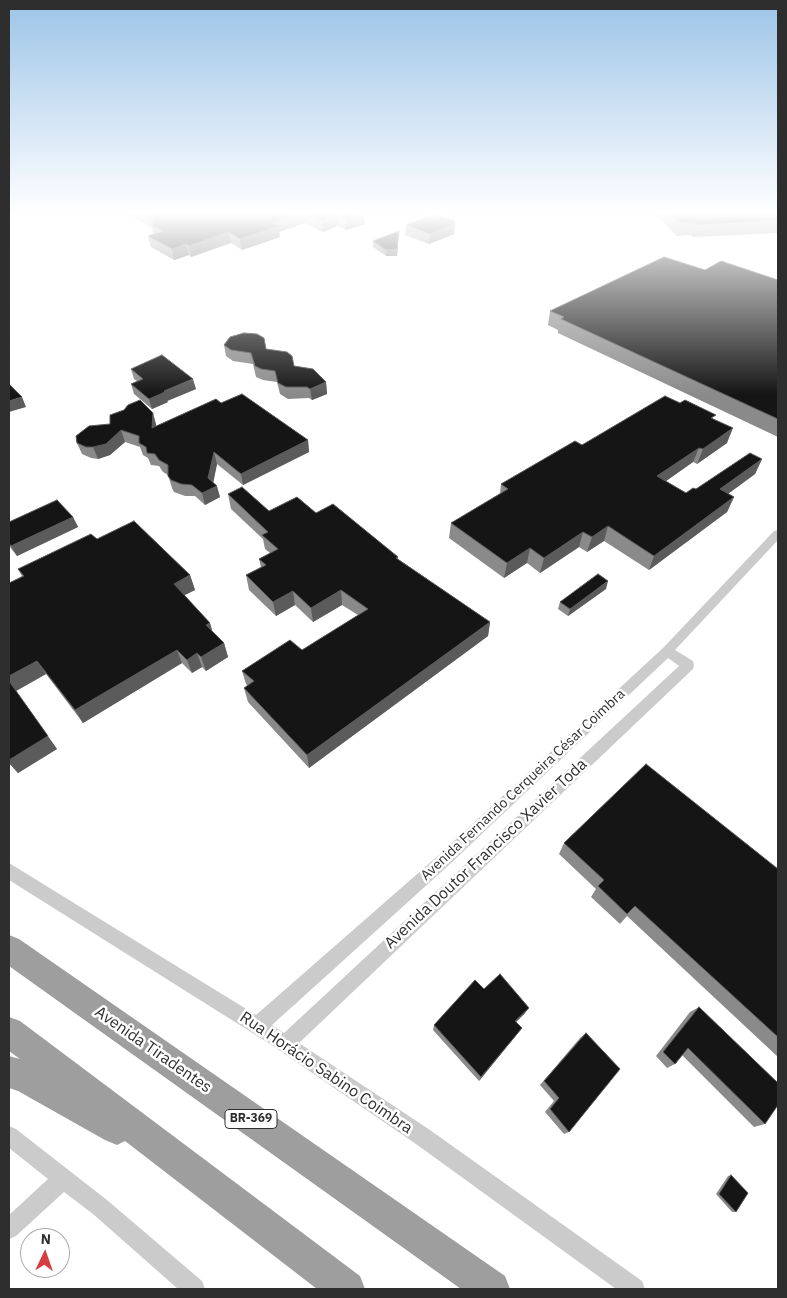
<!DOCTYPE html>
<html>
<head>
<meta charset="utf-8">
<style>
	body { margin:0 }
	#map { position:relative; width:787px; height:1298px; overflow:hidden; background:#fff; font-family:"IBM Plex Sans",sans-serif }
	canvas { display:block }
	.frame { position:absolute; inset:0; border:10px solid #2e2e2e; pointer-events:none }
	.north { position:absolute; left:20px; top:1228px; width:50px; height:50px; box-sizing:border-box; background:#fff; border:1px solid #ababab; border-radius:50%; rotate:3deg; font-size:14px; font-weight:700; line-height:20px; text-align:center; color:#2e2e2e }
	.north::after { content:''; display:block; margin:auto; width:18px; height:22px; background:#d63f42; clip-path:polygon(50% 0,100% 100%,50% 72%,0 100%) }
</style>
</head>
<body>
<div id="map">
<canvas width="787" height="1298"></canvas>
<div class="frame"></div>
<div class="north">N</div>
</div>
<script>
const c = document.querySelector('canvas').getContext('2d');
c.lineJoin = 'round';
function poly(rows) {
  const path = new Path2D();
  for (const r of rows) {
    path.moveTo(r[0], r[1]);
    for (let i = 2; i < r.length; i += 2) path.lineTo(r[i], r[i + 1]);
  }
  return path;
}
function fill(path, color) {
  c.fillStyle = color;
  c.fill(path, 'evenodd');
}
function trace(path, color, width, dash) {
  c.strokeStyle = color;
  c.lineWidth = width;
  c.lineCap = dash ? 'butt' : 'round';
  c.setLineDash(dash || []);
  c.stroke(path);
}
function label(font, color, halo, rows, align = 'center') {
  c.font = font + ' "IBM Plex Sans",sans-serif';
  c.lineWidth = 5;
  c.setLineDash([]);
  c.textBaseline = 'middle';
  c.strokeStyle = halo;
  c.fillStyle = color;
  for (const [text, x, y, turn = 0] of rows) {
    c.save();
    c.translate(x, y);
    c.rotate((+turn || 0) * Math.PI / 180);
    c.textAlign = isNaN(turn) ? turn : align;
    if (halo) c.strokeText(text, 0, 0);
    c.fillText(text, 0, 0);
    c.restore();
  }
}
const minor = poly([
	[778,530,778,540,675,650,693,661,694,665,693,669,299,1043,430,1130,642,1281,645,1289,616,1289,416,1144,270,1044,9,880,9,863,256,1015,440,854,663,648,774,531,778,530],
	[668,658,679,666,284,1033,272,1025,450,864,668,658],
	[9,1126,16,1129,107,1200,202,1281,205,1289,178,1289,93,1214,64,1192,16,1236,9,1239,9,1215,48,1179,9,1148,9,1126]
]);
const trunk = poly([
	[9,935,19,939,505,1276,510,1289,461,1289,9,966,9,935],
	[9,1017,20,1021,360,1276,365,1289,317,1289,125,1141,117,1145,105,1140,18,1091,9,1088,9,1056,20,1059,9,1051,9,1017]
]);
const rail = poly([
	[563,213,635,213]
]);
const wall = poly([
	[126,213,364,213,365,224,346,230,338,226,323,232,305,223,279,232,280,237,242,250,231,243,191,257,189,255,174,260,151,247,148,236,153,234,152,228],
	[654,213,778,213,778,233,693,237,691,235,677,236],
	[455,221,454,234,429,244,405,235,406,225],
	[399,231,397,256,386,256,373,247,373,241],
	[705,270,778,280,778,437,558,333,558,330,548,325,550,311],
	[224,345,266,349,294,366,326,382,327,394,312,400,309,398,288,399,280,394,277,382,263,380,256,377,253,364,233,361,226,356],
	[131,369,196,389,167,401,168,402,152,409,134,394,131,384,137,381,134,379],
	[221,403,308,440,309,452,243,485,217,464,213,482,220,497,205,505,195,496,185,496,174,492,172,488,168,475,163,472,159,466,151,465,148,458,143,455,140,447,125,442,110,455,98,459,91,458,82,454,77,443,76,436,156,424,156,426],
	[680,403,714,419,727,443,697,464,693,462,666,481,686,493,696,489,762,459,755,474,728,494,734,497,727,512,649,570,604,541,587,552,579,547,540,573,527,563,504,578,449,538,451,523,500,494,501,484,582,445],
	[228,494,269,511,316,513,398,557,398,559,490,622,488,636,309,768,248,702,244,688,248,686,246,684,242,671,302,650,358,615,342,605,313,622,295,605,276,616,249,590,246,575,261,567,259,559,270,553,265,549,263,539,231,509],
	[73,517,78,527,17,556,9,546,9,522],
	[97,539,190,575,195,590,184,595,210,623,212,631,224,643,228,657,206,671,202,667,192,673,182,663,83,723,46,674,16,691,57,749,18,773,9,763,9,583,22,576,18,569],
	[606,589,568,616,558,609,560,602],
	[564,843,778,869,778,1057,627,916,620,924,591,897,596,889,559,854],
	[484,989,525,1013,516,1022,518,1033,479,1081,433,1030,434,1025],
	[699,1007,765,1124,754,1127,682,1055,675,1064,667,1068,656,1056,690,1012],
	[586,1033,569,1132,564,1134,545,1112,554,1101,540,1085,580,1038],
	[731,1175,736,1212,732,1212,716,1194,728,1176]
]);
const shadedWall = poly([
	[302,213,304,213,305,223,279,232,280,237,242,250,240,239,272,223],
	[364,213,365,224,346,230,346,219],
	[338,215,338,226,323,232,322,221],
	[455,221,454,234,429,244,430,234],
	[399,231,397,256,386,256,386,250],
	[229,232,231,243,191,257,189,246],
	[186,244,189,255,174,260,172,249],
	[193,379,196,389,167,401,168,402,152,409,149,399,164,391],
	[326,382,327,394,312,400,310,389],
	[22,397,26,407,9,412,9,401],
	[153,413,156,424,156,439,152,428],
	[733,428,727,443,697,464,703,449],
	[121,430,125,442,110,455,98,459,93,447],
	[308,440,309,452,243,485,241,474],
	[699,448,693,462,652,491,657,476],
	[214,452,217,464,212,489,217,486,220,497,205,505,202,493,208,478],
	[762,459,755,474,714,504,720,489],
	[734,497,727,512,649,570,654,556],
	[73,517,78,527,17,556,11,546],
	[608,526,604,541,587,552,592,537],
	[583,532,579,547,540,573,544,558],
	[530,548,527,563,504,578,507,563],
	[190,575,195,590,179,598,174,584],
	[608,581,606,589,568,616,570,609],
	[341,590,342,605,313,622,311,608],
	[293,591,295,605,276,616,273,602],
	[490,622,488,636,309,768,307,755],
	[210,623,214,637,206,625],
	[224,643,228,657,206,671,201,657],
	[177,650,182,663,83,723,75,710],
	[197,653,202,667,192,673,187,660],
	[37,661,46,674,16,691,57,749,18,773,9,763,9,676],
	[529,1008,525,1013,512,1026,515,1021],
	[522,1028,518,1033,479,1081,481,1077]
]);
const building = poly([
	[142,213,302,213,272,223,279,226,240,239,229,232,189,246,186,244,172,249,148,236,163,231,151,225,154,224,150,222,155,220,142,213],
	[305,213,364,213,346,219,338,215,322,221,305,213],
	[436,213,455,221,452,223,455,224,430,234,406,225,436,213],
	[670,213,778,213,778,220,697,225,694,222,680,223,670,213],
	[399,231,397,249,386,250,373,241,399,231],
	[664,257,705,270,721,261,778,280,778,419,561,319,564,317,550,311,664,257],
	[244,333,257,334,264,338,266,349,287,352,292,356,294,366,313,369,326,382,310,389,307,387,286,387,278,383,275,371,261,369,255,366,251,353,231,350,224,345,230,337,244,333],
	[162,355,193,379,164,391,165,392,149,399,131,384,143,379,131,369,162,355],
	[9,384,22,397,9,401,9,384],
	[242,394,308,440,241,474,214,452,208,478,217,486,202,493,192,485,181,484,171,480,168,476,168,465,159,460,155,454,147,453,146,447,139,443,139,436,121,430,106,444,93,447,86,447,77,443,76,436,89,426,110,424,110,415,124,410,128,405,140,400,153,413,152,428,216,399,221,403,242,394],
	[665,396,680,403,685,400,716,415,711,418,733,428,703,449,699,448,657,476,686,493,693,488,696,489,750,453,762,459,720,489,734,497,654,556,608,526,592,537,583,532,544,558,530,548,507,563,451,523,508,489,501,484,575,441,582,445,665,396],
	[242,487,269,511,297,497,316,513,333,504,398,557,396,558,490,622,307,755,244,688,254,681,242,671,290,640,302,650,368,609,341,590,311,608,293,591,273,602,246,575,266,565,259,559,278,549,262,535,268,532,228,494,242,487],
	[57,500,73,517,11,546,9,543,9,522,57,500],
	[134,521,190,575,174,584,210,623,206,625,224,643,201,657,197,653,187,660,177,650,75,710,37,661,9,676,9,583,24,576,18,569,91,534,97,539,134,521],
	[598,574,608,581,570,609,560,602,598,574],
	[9,681,48,736,9,760,9,681],
	[646,764,778,869,778,1037,635,906,627,914,598,886,604,880,564,843,646,764],
	[500,974,529,1008,515,1021,522,1028,481,1077,434,1025,475,980,484,989,500,974],
	[699,1007,778,1083,778,1105,765,1124,688,1048,675,1064,663,1052,699,1007],
	[586,1033,620,1069,569,1132,550,1109,559,1098,544,1081,586,1033],
	[731,1175,748,1193,736,1212,719,1194,731,1175]
]);
const shields = [
	[251,1119,52]
];
const shieldNames = [
	["BR-369",251,1119]
];
const streetNames = [
	["Avenida Fernando Cerqueira César Coimbra",523,785,-43]
];
const nearStreetnames = [
	["Avenida Doutor Francisco Xavier Toda",486,854,-43],
	["Avenida Tiradentes",153,1050,35],
	["Rua Horácio Sabino Coimbra",326,1073,34]
];
fill(minor, '#cbcbcb');
fill(trunk, '#9e9e9e');
trace(rail, '#838383', 3);
trace(rail, '#fff', 2, [6]);
fill(wall, '#8a8a8a');
fill(shadedWall, '#5b5b5b');
fill(building, '#151515');
trace(building, '#5b5b5b', 1);
const sky = c.createLinearGradient(0, 0, 0, 395);
sky.addColorStop(0, '#9cc4e8');
sky.addColorStop(0.54, '#fff');
sky.addColorStop(1, '#ffffff00');
c.fillStyle = sky;
c.fillRect(0, 0, 787, 395);
for (const [x, y, w] of shields) {
  const box = new Path2D();
  box.roundRect(x - w / 2, y - 9.5, w, 19, 4);
  c.fillStyle = '#fff';
  c.fill(box);
  trace(box, '#2e2e2e', 1);
}
label('bold 12px', '#2e2e2e', null, shieldNames);
label('14px', '#2e2e2e', '#fff', streetNames);
label('16px', '#2e2e2e', '#fff', nearStreetnames);
</script>
</body>
</html>
